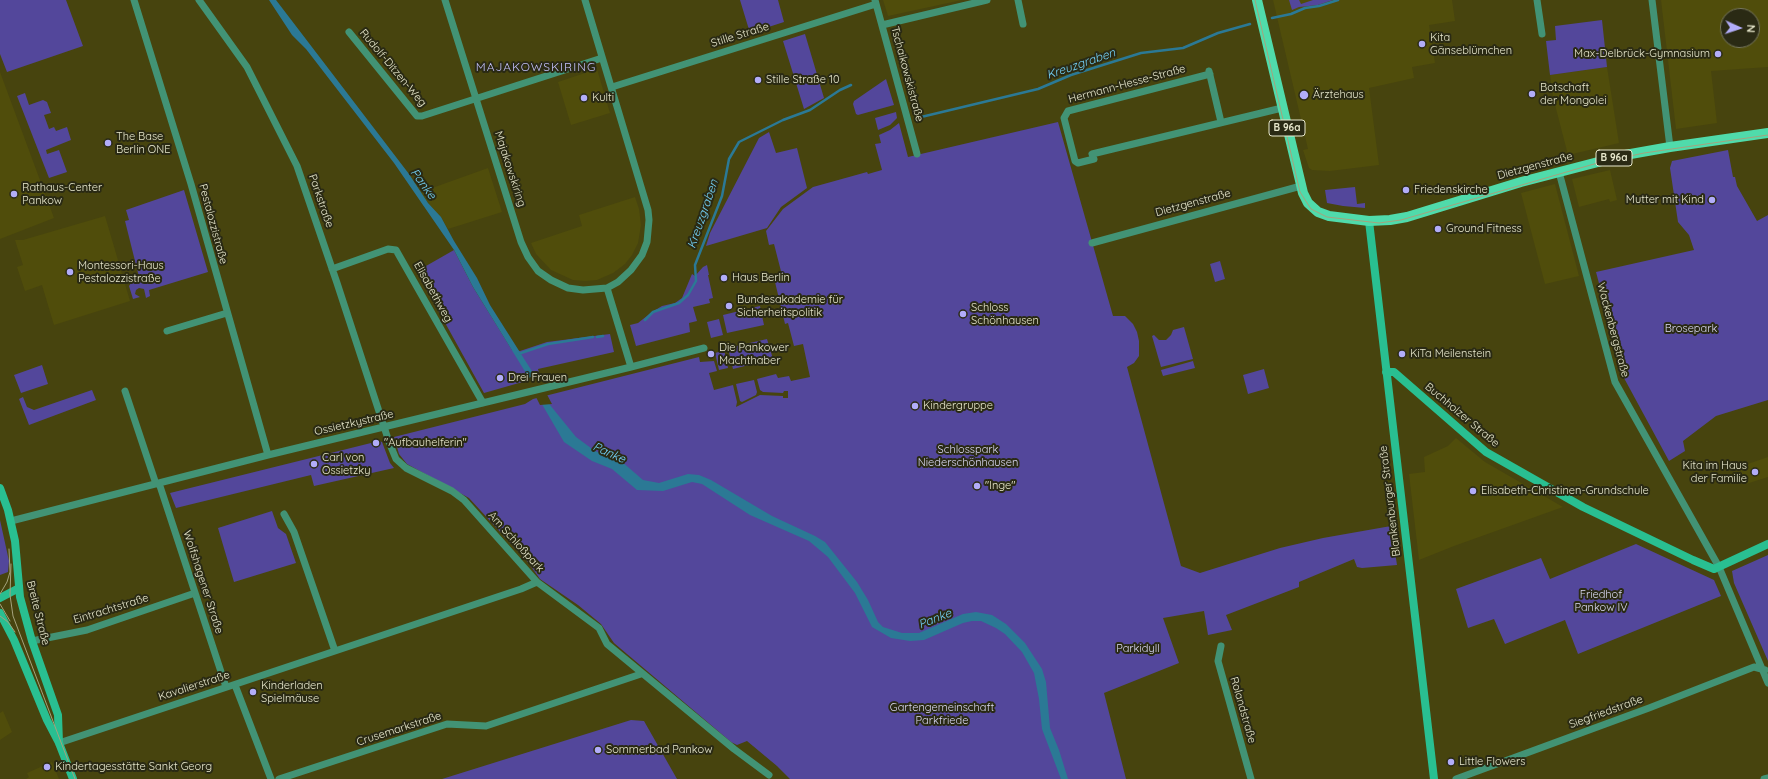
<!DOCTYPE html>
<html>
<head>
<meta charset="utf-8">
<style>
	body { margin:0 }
	#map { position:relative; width:1768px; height:779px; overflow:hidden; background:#47440e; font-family:Quicksand,sans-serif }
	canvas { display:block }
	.north { position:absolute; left:1720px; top:8px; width:40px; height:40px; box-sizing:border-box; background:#2a2a14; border:1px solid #76765e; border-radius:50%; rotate:93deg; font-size:11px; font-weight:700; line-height:16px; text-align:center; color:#e8e8cd }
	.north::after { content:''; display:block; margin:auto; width:14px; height:18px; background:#b2adf9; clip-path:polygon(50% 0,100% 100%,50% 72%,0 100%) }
</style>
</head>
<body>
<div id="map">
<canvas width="1768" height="779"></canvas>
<div class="north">N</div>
</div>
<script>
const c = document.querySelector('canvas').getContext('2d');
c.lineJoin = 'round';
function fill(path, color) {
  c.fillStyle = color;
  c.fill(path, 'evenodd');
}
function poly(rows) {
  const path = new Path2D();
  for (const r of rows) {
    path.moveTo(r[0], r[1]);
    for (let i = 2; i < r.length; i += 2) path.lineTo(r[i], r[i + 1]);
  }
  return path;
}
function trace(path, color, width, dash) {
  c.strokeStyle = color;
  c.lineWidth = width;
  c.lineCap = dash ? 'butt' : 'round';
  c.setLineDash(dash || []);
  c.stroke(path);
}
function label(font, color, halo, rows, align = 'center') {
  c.font = font + ' Quicksand,sans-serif';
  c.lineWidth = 4;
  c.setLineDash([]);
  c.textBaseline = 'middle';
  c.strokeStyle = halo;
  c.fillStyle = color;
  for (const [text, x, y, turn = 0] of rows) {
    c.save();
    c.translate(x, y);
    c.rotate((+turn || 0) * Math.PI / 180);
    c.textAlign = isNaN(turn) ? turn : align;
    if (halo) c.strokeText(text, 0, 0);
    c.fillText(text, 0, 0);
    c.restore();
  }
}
const built = poly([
	[883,0,962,0,888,16],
	[1273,0,1452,0,1455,21,1429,25,1435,63,1412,67,1414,78,1369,88,1379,165,1330,171,1312,170,1309,168,1303,150,1308,149],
	[1661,0,1768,0,1768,67,1711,71,1717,123,1676,129],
	[1728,16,1752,16,1752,40,1728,40],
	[1607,67,1619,143,1568,155,1553,97,1550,75],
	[597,69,610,113,571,125,558,82],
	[0,72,54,218,0,239],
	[488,168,502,212,448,229,441,217,429,204,421,192],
	[1610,170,1617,200,1610,202,1609,199,1579,207,1572,179],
	[1555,184,1579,276,1545,284,1521,193],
	[635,197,639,209,641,225,638,243,632,255,625,264,613,273,597,280,585,281,573,280,551,270,536,254,531,243,582,226,579,215],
	[105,216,130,301,54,325,42,285,25,291,17,267,23,265,15,240,23,240],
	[1456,438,1485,462,1563,507,1454,546,1419,560,1409,474,1425,472,1424,457,1448,446],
	[1768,457,1768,477,1746,484,1739,467],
	[3,711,12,732,0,740,0,713],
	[52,762,59,779,26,779,29,777,27,773]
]);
const green = poly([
	[0,0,66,0,83,46,7,72,0,54],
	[740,0,778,0,784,22,750,33],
	[1289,0,1299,0,1301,4,1313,0,1333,0,1318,5,1299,7,1292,10],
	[1602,20,1607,67,1550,75,1546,41,1556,40,1555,26],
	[805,34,824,98,804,109,783,41],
	[886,79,894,105,858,115,856,114,853,104,854,101],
	[25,93,29,105,43,100,47,102,51,113,44,115,49,129,54,127,56,131,67,127,71,140,46,150,47,154,59,150,67,172,49,178,17,96],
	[896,112,897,118,890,125,878,130,875,118],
	[1058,122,1113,316,1125,316,1133,324,1137,332,1139,341,1139,356,1134,363,1127,367,1181,566,1200,573,1280,548,1323,538,1391,526,1397,565,1362,568,1357,567,1354,559,1299,582,1299,587,1226,615,1232,630,1208,635,1204,611,1163,618,1179,663,1104,693,1126,779,790,779,777,766,747,741,737,745,731,742,614,643,601,624,578,605,540,579,527,561,469,498,407,464,399,454,394,437,525,404,533,399,699,357,700,362,714,361,717,371,709,373,714,390,733,385,737,402,736,407,760,395,783,396,783,398,788,398,788,391,784,391,783,393,763,392,760,390,757,379,776,374,778,378,789,376,791,381,810,377,803,344,794,346,788,323,785,324,775,282,783,279,774,244,769,245,766,231,783,209,813,187,867,172,868,174,882,170,875,144,881,143,879,135,890,130,899,123,908,157],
	[769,132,776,153,797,148,807,188,781,207,767,228,706,246,710,233,759,138],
	[1728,150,1733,177,1735,177,1737,186,1757,221,1768,215,1768,400,1716,416,1683,441,1685,451,1669,461,1624,378,1596,272,1694,250,1689,235,1678,222,1670,168,1672,161],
	[1355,187,1357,204,1365,203,1365,208,1343,206,1327,203,1325,190],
	[184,190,208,272,149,290,150,296,146,298,144,289,139,288,136,290,135,294,140,297,133,299,129,286,133,280,141,277,139,277,125,221,129,220,126,210],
	[454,250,473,287,512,350,520,351,547,342,610,334,614,352,538,369,540,377,484,393,418,274,420,273,419,270],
	[1220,261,1225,279,1215,282,1210,264],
	[707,265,709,275,708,275,713,298,709,299,710,303,693,307,697,321,689,323,690,332,636,346,630,325,638,323,652,312,662,306,675,303,682,298,692,274,695,276,703,267],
	[760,306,764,325,727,333,723,315],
	[719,319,723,335,711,338,707,322],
	[1184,327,1193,359,1161,367,1152,336,1154,335,1159,340,1166,340,1171,335,1173,330],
	[767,339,773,359,733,369,728,348],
	[722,349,724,349,728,368,719,370,715,353,722,351],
	[1193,361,1195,368,1163,376,1161,370],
	[42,365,48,384,21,393,14,375],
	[1264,369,1269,388,1248,394,1243,375],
	[754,380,757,392,756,395,742,402,740,401,736,384],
	[92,390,96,400,29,425,19,399,23,397,27,407,34,410],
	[379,441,382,442,390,463,394,468,314,486,311,475,176,508,170,493],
	[272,511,278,528,286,534,296,563,234,582,218,528],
	[0,520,9,561,8,572,0,575],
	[1636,544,1714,580,1721,596,1578,654,1565,620,1505,644,1494,619,1468,628,1456,589,1541,558,1550,579],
	[1768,555,1768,661,1734,583,1732,571],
	[631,720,644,721,677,779,442,779]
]);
const water = poly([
	[269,0,276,0,409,174,428,203,441,217,454,241,477,278,490,305,535,376,550,405,576,437,595,451,621,461,643,480,659,483,688,474,699,475,711,480,772,516,815,536,825,542,857,582,868,600,878,622,883,627,902,633,919,633,963,614,976,612,992,615,1006,624,1025,643,1042,669,1046,682,1050,728,1059,750,1068,779,1061,779,1042,729,1039,699,1034,673,1022,652,1005,634,996,628,981,621,972,621,963,623,924,640,910,641,891,638,872,627,855,593,828,557,809,541,750,515,702,484,692,482,663,491,637,490,612,469,592,461,564,442,543,406,529,378,473,287,454,250,394,163,306,49,292,35]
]);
const pier = poly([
	[536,374,552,404,540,405,527,379]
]);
const stream = poly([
	[1272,18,1291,14,1305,8,1319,6,1338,0],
	[917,118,1038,89,1071,75,1141,53,1183,48,1218,33,1250,24],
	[645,320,653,312,679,303,688,295,696,281,695,265,722,196,729,159,739,142,783,120,810,110,840,90,851,85],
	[597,337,603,336],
	[518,354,548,344,593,337]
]);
const street = poly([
	[134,0,191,184,268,455],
	[199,0,247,67,297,166,337,283,389,442,396,459,406,468,452,491,464,500,537,582,599,628,607,644,734,749,769,775],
	[445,0,521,242,528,257,538,271,551,280,568,288,583,290,607,288,618,282,631,270,642,255,647,242,649,220,648,210,585,0],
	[875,0,917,154],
	[1018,0,1023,24],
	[1537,0,1542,34],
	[1652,0,1670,147],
	[882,25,987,0],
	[349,32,417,116,422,116,602,58],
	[1209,71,1221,122],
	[1210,74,1068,111,1064,118,1075,161,1078,163,1094,159,1092,154,1282,108],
	[612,87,876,4],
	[1559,172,1615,382,1719,567,1768,683],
	[1092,243,1301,186],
	[332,269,388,249,396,250,483,403],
	[607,288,631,367],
	[167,331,227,313],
	[125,391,156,484],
	[159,483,226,687],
	[284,514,294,532,335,651],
	[11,521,268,455,631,367,704,348],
	[32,641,87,630,195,593],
	[1221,646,1218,661,1251,779],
	[235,685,271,779],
	[59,743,521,589,537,582],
	[279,779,447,724,486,726,641,674],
	[1456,779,1649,708,1754,667,1765,670],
	[1764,779,1768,778]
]);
const secondary = poly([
	[1369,221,1434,779],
	[1386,372,1394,372,1486,452,1583,507,1693,560,1714,569,1768,544],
	[0,488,8,510,15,541,20,597,32,641,58,715,59,743],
	[0,598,19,588],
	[0,613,14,640,47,720,59,743,73,779]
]);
const primary = poly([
	[1257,0,1303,193,1308,203,1318,212,1329,216,1369,221,1390,220,1407,217,1521,182,1625,155,1670,147,1768,133]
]);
const tram = poly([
	[1255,0,1300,192,1311,209,1327,217,1379,223,1401,220,1594,164,1644,153,1768,135],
	[11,564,10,595,13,616,75,779],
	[0,594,7,582,10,572,9,549],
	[0,604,10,621],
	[0,616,8,622,15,632]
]);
const markers = [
	[1422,44,4,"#b2adf9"],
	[1718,54,4,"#b2adf9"],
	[758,80,4,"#b2adf9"],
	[1532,94,4,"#b2adf9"],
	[1304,95,5,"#b2adf9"],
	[584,98,4,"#b2adf9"],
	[108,143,4,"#b2adf9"],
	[1406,190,4,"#b2adf9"],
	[14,194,4,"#b2adf9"],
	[1712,200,4,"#b2adf9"],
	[1438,229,4,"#b2adf9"],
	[70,272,4,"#b2adf9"],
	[724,278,4,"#b2adf9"],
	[729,306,4,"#b2adf9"],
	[963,314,4,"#b2adf9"],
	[711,354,4,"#b2adf9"],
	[1402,354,4,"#b2adf9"],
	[500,378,4,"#b2adf9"],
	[915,406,4,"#b2adf9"],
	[376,443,4,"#b2adf9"],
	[314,464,4,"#b2adf9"],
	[1755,472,4,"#b2adf9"],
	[977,486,4,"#b2adf9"],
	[1473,491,4,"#b2adf9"],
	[253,692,4,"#b2adf9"],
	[598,750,4,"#b2adf9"],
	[1451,762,4,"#b2adf9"],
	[47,767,4,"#b2adf9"]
];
const shields = [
	[1287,128,36],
	[1614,158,36]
];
const shieldNames = [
	["B 96a",1287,128],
	["B 96a",1614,158]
];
const streetNames = [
	["Stille Straße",740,35,-17],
	["Rudolf-Ditzen-Weg",393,68,50],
	["Tschaikowskistraße",907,74,75],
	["Hermann-Hesse-Straße",1127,84,-15],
	["Dietzgenstraße",1535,166,-15],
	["Majakowskiring",510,169,72],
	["Parkstraße",321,201,71],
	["Dietzgenstraße",1193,203,-15],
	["Pestalozzistraße",213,224,75],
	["Elisabethweg",433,292,61],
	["Wackenbergstraße",1613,330,75],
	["Buchholzer Straße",1462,415,40],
	["Ossietzkystraße",354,423,-13],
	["Blankenburger Straße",1390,501,-97],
	["Am Schloßpark",516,542,48],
	["Wolfshagener Straße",203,582,72],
	["Eintrachtstraße",111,609,-17],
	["Breite Straße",38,613,76],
	["Kavalierstraße",194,686,-18],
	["Rolandstraße",1243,710,74],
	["Siegfriedstraße",1606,712,-20],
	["Crusemarkstraße",399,729,-18]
];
const poiNames = [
	["Kita",1430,38],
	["Gänseblümchen",1430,51],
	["Max-Delbrück-Gymnasium",1710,54,"right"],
	["Stille Straße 10",766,80],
	["Botschaft",1540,88],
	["der Mongolei",1540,101],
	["Ärztehaus",1313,95],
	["Kulti",592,98],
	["The Base",116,137],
	["Berlin ONE",116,150],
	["Rathaus-Center",22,188],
	["Pankow",22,201],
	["Friedenskirche",1414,190],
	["Mutter mit Kind",1704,200,"right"],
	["Ground Fitness",1446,229],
	["Montessori-Haus",78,266],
	["Pestalozzistraße",78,279],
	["Haus Berlin",732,278],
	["Bundesakademie für",737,300],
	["Sicherheitspolitik",737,313],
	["Schloss",971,308],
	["Schönhausen",971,321],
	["Die Pankower",719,348],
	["Machthaber",719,361],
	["KiTa Meilenstein",1410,354],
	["Drei Frauen",508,378],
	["Kindergruppe",923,406],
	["\"Aufbauhelferin\"",384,443],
	["Carl von",322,458],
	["Ossietzky",322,471],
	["Kita im Haus",1747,466,"right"],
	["der Familie",1747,479,"right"],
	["\"Inge\"",985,486],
	["Elisabeth-Christinen-Grundschule",1481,491],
	["Kinderladen",261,686],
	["Spielmäuse",261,699],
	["Sommerbad Pankow",606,750],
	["Little Flowers",1459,762],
	["Kindertagesstätte Sankt Georg",55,767]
];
const parkNames = [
	["Brosepark",1691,329],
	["Schlosspark",968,450],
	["Niederschönhausen",968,463],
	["Friedhof",1601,595],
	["Pankow IV",1601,608],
	["Parkidyll",1138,649],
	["Gartengemeinschaft",942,708],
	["Parkfriede",942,721]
];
const waterNames = [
	["Kreuzgraben",1081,64,-19],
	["Panke",423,184,54],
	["Kreuzgraben",703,214,-71],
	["Panke",609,453,24],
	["Panke",935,619,-22]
];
const neighbourhoodNames = [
	["MAJAKOWSKIRING",536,67]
];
fill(built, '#504d0b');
fill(green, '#53479b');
fill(water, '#2b7995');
fill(pier, '#47440e');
trace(stream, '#2b7995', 2.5);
trace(street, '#429375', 7);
trace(secondary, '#29bf91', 8);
trace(primary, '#50dbab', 10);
trace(tram, '#a4a37d', 1);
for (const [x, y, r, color] of markers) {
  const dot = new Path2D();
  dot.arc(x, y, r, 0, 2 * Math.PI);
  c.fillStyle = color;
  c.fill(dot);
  trace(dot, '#2a2a14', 1.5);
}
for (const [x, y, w] of shields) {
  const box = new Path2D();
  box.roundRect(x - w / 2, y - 8, w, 16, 3);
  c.fillStyle = '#2a2a14';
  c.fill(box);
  trace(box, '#e8e8cd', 1);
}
label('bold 10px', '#e8e8cd', null, shieldNames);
label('11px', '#e8e8cd', '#2a2a14', streetNames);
label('11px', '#e8e8cd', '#2a2a14', poiNames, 'left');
label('11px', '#dbdaf4', '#2a2a14', parkNames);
label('italic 12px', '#74d2f8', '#2a2a14', waterNames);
c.letterSpacing = '1px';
label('12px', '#c3c0fa', '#2a2a14', neighbourhoodNames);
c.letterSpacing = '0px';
</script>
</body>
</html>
